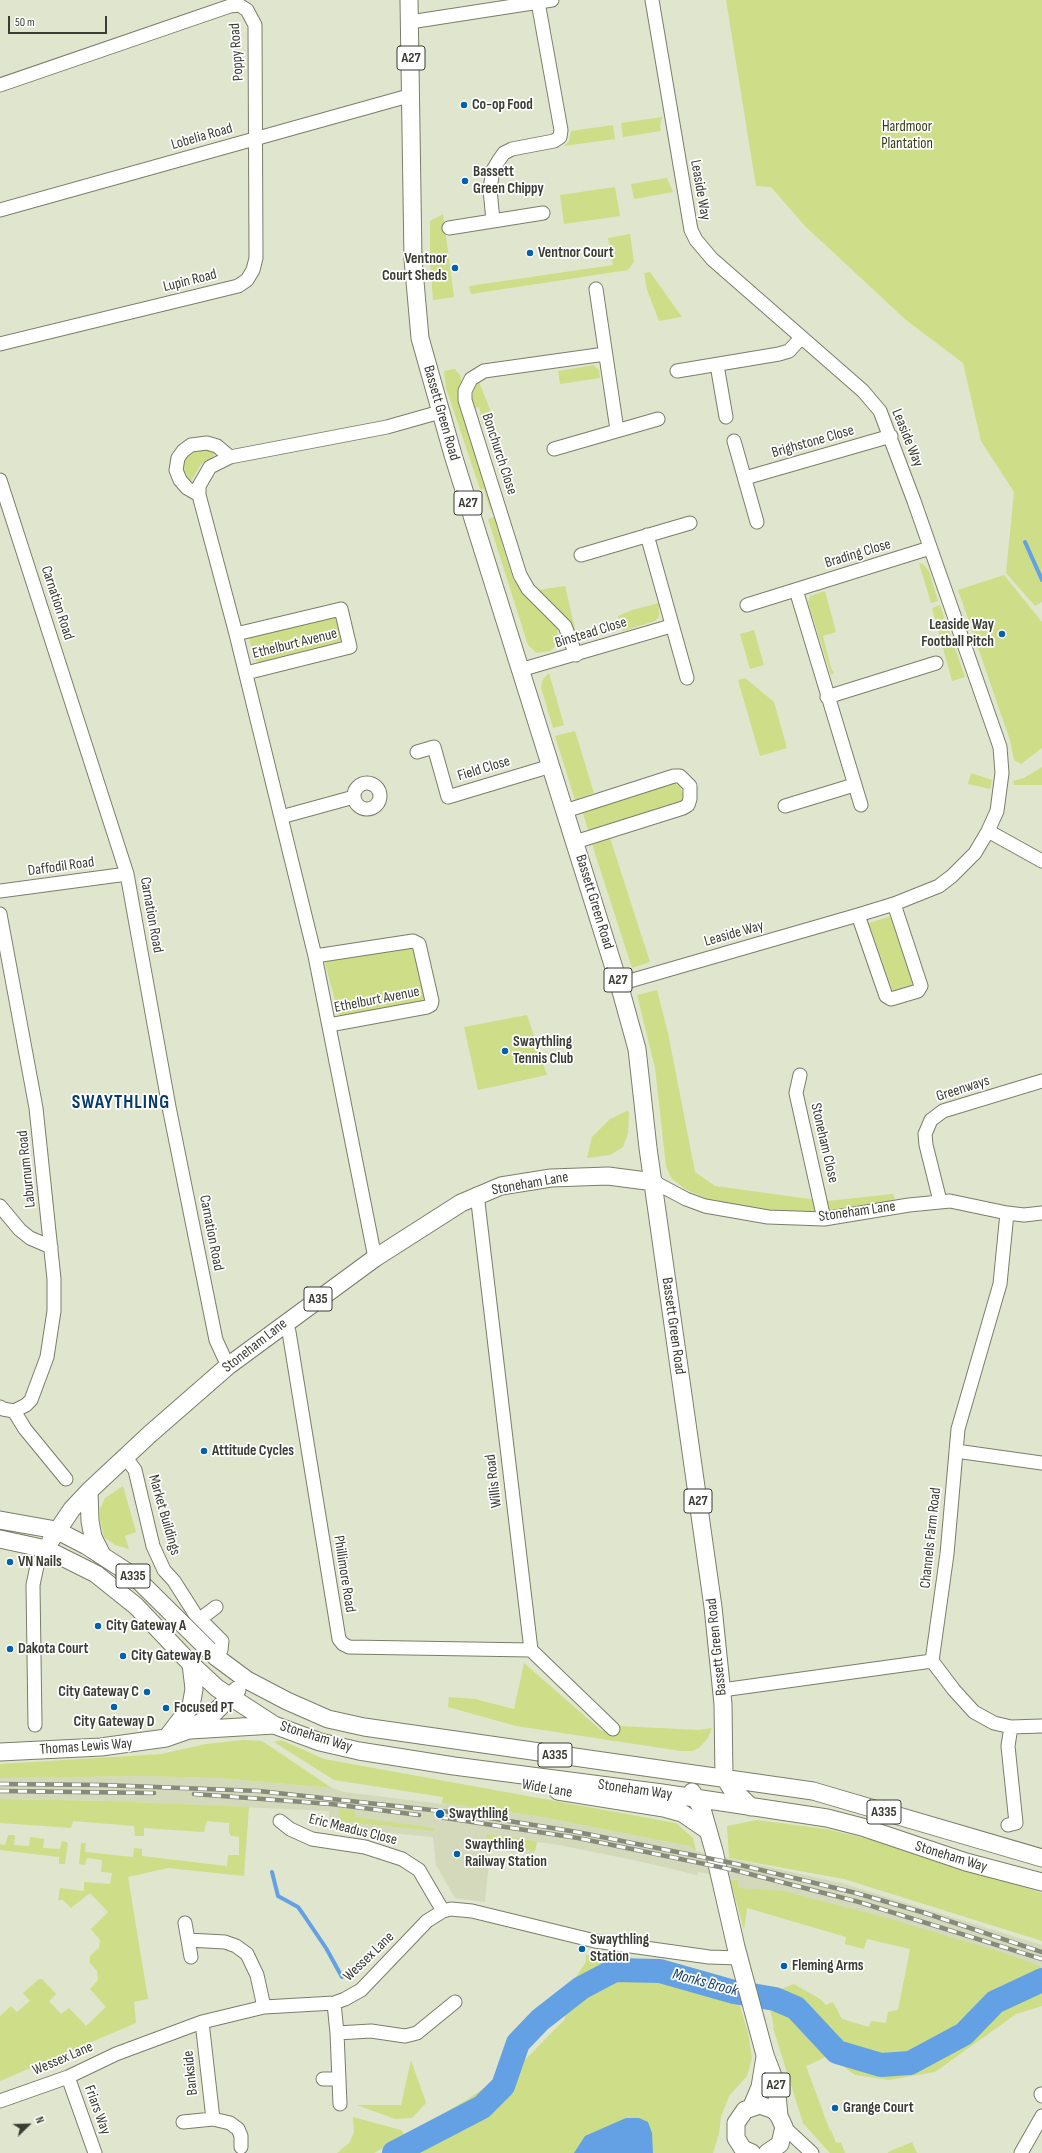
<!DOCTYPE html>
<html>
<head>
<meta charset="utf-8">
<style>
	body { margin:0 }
	#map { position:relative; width:1042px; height:2153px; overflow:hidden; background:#e0e5cd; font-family:"Sofia Sans Condensed",sans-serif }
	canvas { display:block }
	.north { position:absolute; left:8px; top:2105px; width:40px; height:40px; -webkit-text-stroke:3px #fff; paint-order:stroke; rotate:67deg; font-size:11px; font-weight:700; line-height:16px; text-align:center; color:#3b3d34 }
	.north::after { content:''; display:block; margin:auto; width:14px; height:18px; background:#3b3d34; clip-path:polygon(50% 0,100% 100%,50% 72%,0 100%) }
	.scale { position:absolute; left:8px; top:16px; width:99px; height:18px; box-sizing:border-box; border:2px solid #3b3d34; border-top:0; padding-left:5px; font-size:12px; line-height:14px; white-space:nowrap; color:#3b3d34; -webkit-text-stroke:3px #fff; paint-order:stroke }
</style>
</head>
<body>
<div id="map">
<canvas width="1042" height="2153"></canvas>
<div class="north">N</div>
<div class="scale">50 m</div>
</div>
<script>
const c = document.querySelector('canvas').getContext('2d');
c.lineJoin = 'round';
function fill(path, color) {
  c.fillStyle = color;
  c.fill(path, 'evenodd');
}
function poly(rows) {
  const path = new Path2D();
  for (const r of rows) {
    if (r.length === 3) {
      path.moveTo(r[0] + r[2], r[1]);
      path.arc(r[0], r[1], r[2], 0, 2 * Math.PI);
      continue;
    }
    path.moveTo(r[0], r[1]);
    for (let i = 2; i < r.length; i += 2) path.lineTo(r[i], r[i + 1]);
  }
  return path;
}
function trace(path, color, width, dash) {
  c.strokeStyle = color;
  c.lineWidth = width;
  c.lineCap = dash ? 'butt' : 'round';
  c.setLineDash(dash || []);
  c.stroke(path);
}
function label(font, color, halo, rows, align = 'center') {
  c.font = font + ' "Sofia Sans Condensed",sans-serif';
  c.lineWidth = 3.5;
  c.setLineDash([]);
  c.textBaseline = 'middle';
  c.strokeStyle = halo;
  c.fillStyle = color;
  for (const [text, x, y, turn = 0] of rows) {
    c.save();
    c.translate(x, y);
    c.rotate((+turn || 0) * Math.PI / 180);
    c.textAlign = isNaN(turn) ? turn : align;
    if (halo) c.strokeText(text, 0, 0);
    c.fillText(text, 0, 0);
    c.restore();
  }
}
const built = poly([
	[141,1776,219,1778,332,1788,344,1792,442,1804,442,1803,537,1816,689,1846,696,1851,841,1883,1042,1945,1042,1972,739,1888,738,1880,699,1872,697,1875,638,1861,559,1845,537,1842,534,1855,495,1850,490,1852,485,1902,455,1898,436,1865,433,1837,329,1827,329,1811,110,1801,0,1799,0,1778]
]);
const green = poly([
	[726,0,1042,0,1042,602,1035,606,1006,573,1014,492,981,441,963,363,906,320,805,226,771,187,756,186],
	[662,117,660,126,661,131,623,137,621,123],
	[613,125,615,139,564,146,569,141,571,131],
	[667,178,673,192,634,199,631,184],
	[615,187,620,216,564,224,560,195],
	[443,214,454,297,433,300,430,262,430,221],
	[630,234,634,262,628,270,471,294,469,286,613,265,608,238],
	[650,272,682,317,659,321,647,290,644,273],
	[594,365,599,370,600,378,560,384,558,371],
	[455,369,460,375,462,382,459,391,493,509,490,510,484,489,480,489,446,388,444,371],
	[479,382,493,417,494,423,483,425,479,407,474,408,472,398,474,388],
	[202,447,216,452,211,460,201,464,190,483,181,471,184,459],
	[494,517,513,579,560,628,557,630,559,642,550,651,537,653,528,645,488,519],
	[919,563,923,564,929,571,938,601,931,603],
	[1004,575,1042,622,1042,748,1021,764,1014,760,1010,740,958,590],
	[565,586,575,629,580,637,576,638,538,590],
	[825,591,836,632,823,636,831,668,834,673,831,675,808,602,810,596],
	[659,603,659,617,655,621,623,631,618,616,632,610],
	[940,605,965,677,952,681,932,608],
	[335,617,338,619,342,639,339,642,259,662,254,660,249,637],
	[754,630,764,665,750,669,740,634],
	[549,673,564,725,553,728,541,687,543,679],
	[745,678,774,702,787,748,760,756,738,680],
	[575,731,594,793,575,800,555,736],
	[1042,767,1042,785,1014,785,1013,781,1024,778],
	[971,773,992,780,990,789,968,784],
	[673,782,680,786,684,797,683,801,589,833,582,810],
	[610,838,650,962,632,968,592,844],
	[892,916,914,985,912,988,893,992,869,923],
	[413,947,425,996,423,1002,339,1016,325,963,328,960],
	[657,990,668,1033,695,1172,715,1186,817,1200,820,1215,763,1210,712,1201,685,1189,671,1178,666,1166,655,1068,637,995],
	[527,1015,547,1075,478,1090,464,1027],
	[627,1111,629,1112,628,1133,623,1147,610,1155,587,1158,592,1137,610,1119],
	[893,1194,896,1204,830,1213,827,1201],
	[123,1486,136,1532,125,1536,129,1549,115,1545,104,1537,100,1519,100,1509,105,1498],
	[524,1663,602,1731,619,1726,699,1730,712,1728,708,1738,699,1748,692,1751,681,1751,516,1726,448,1707,449,1697,475,1699,514,1709],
	[243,1740,262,1741,332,1788,219,1778,141,1776,0,1778,0,1764,161,1754,206,1744],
	[281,1740,324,1759,676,1823,693,1838,696,1851,689,1846,537,1816,442,1803,443,1797,334,1780,274,1742],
	[0,1799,110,1801,249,1807,244,1876,168,1868,128,1877,148,1999,134,2002,136,2023,0,2081,0,2016,11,2006,17,2012,30,2001,23,1993,39,1979,42,1979,56,1994,49,2001,61,2014,69,2008,86,2026,106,2007,90,1989,98,1980,97,1971,90,1963,90,1956,99,1948,100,1940,91,1929,108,1912,90,1893,71,1908,63,1900,58,1900,60,1888,84,1891,84,1882,110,1884,112,1873,101,1872,102,1860,87,1858,85,1865,79,1864,81,1843,86,1843,85,1852,133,1857,134,1848,142,1849,142,1856,227,1866,228,1855,239,1855,239,1837,231,1836,229,1832,229,1823,207,1821,204,1832,144,1828,144,1836,135,1836,134,1826,73,1821,71,1828,0,1823],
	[340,1808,355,1811,355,1817,434,1828,434,1831,339,1821],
	[757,1820,826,1829,873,1840,1042,1893,1042,1941,844,1879,729,1858,727,1826],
	[487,1834,534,1841,537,1842,535,1851,492,1845,490,1852,485,1852],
	[8,1835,15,1835,14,1845,29,1846,30,1837,44,1839,43,1848,60,1849,62,1841,68,1843,65,1864,59,1864,59,1857,0,1850,0,1844,5,1845],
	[730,1879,738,1880,739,1888,783,1891,883,1917,1007,1954,1042,1967,1042,2006,1016,2014,935,2072,889,2080,855,2075,827,2054,826,2057,806,2066,830,2131,831,2130,836,2143,841,2142,845,2153,830,2153,803,2123,773,2028,774,2028,767,1994,794,1984,820,1999,826,2005,833,2002,842,2019,869,2027,871,2021,886,2023,888,2012,898,2010,910,1949,867,1939,864,1949,845,1944,846,1937,747,1908,744,1930],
	[586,1955,623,1956,732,1980,748,2033,752,2058,747,2076,729,2096,721,2117,719,2134,713,2153,418,2153,412,2132,468,2099,526,2059,565,2019,569,1987,586,1962],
	[411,2060,426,2103,412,2118,395,2119,357,2105,401,2105],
	[353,2117,401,2130,405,2135,374,2153,337,2153,349,2143,354,2133],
	[912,2142,917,2153,888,2153,888,2152]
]);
const water = poly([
	[626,2118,639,2118,648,2122,652,2133,653,2153,574,2153,585,2136]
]);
const stream = poly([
	[1025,542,1042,580],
	[272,1872,278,1896,298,1907,303,1914,326,1948,342,1977],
	[427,2125,432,2133]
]);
const river = poly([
	[394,2153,482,2107,503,2086,518,2043,540,2020,581,1988,615,1970,660,1971,734,1992,775,1999,796,2008,837,2052,881,2065,910,2063,964,2034,995,2002,1042,1980]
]);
const minor = poly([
	[410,22,552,0],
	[0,85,230,6,239,5,247,10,255,25,256,258,253,270,247,280,238,286,0,344],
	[0,210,412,95],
	[493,221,490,189,493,170,499,160,504,153,512,149,554,141,560,137,561,130,538,2],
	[449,228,543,213],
	[596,289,617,430],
	[717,365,726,417],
	[677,371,779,354,789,351,801,338],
	[734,441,757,522],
	[554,449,658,419],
	[745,478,891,436],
	[0,480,127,874,169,1107,216,1340,228,1366],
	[199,495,187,488,180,480,176,470,178,458,183,451,191,445,207,443,217,446,230,457],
	[647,535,687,678],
	[581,555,690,523],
	[796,590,861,805],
	[747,605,930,548],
	[236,634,341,609,350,647,246,673],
	[576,655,565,626,528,589,520,575,465,400,465,391,471,379,484,371,605,354],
	[520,670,671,626],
	[827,697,936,663],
	[417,752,434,747,448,797,551,766],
	[367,796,13],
	[785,806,854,785],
	[565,811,674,776,680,776,690,786,690,799,688,805,683,808,575,842],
	[281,817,354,797],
	[988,831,1042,861],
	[0,891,127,874],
	[0,914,36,1108,54,1279,54,1311,47,1357,31,1400,26,1405,14,1411],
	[858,915,886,996,891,999,918,991,921,986,894,904],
	[315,956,413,941,419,944,432,1001,431,1005,427,1007,329,1025],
	[619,984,858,915,894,904,939,886,952,876,975,853,988,831,997,811,1002,773,1000,747,914,501,880,411,863,391,712,259,696,240,691,230,652,0],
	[800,1075,796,1093,824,1219],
	[654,1182,686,1199,705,1206,768,1217,824,1219,909,1205,950,1201,1007,1213,1024,1215,1042,1213],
	[477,1194,531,1650,613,1729],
	[940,1201,926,1145,925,1134,931,1120,943,1111,1042,1081],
	[0,1206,20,1230,30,1238,51,1247],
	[375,1258,315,956,236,634,199,495,199,486,210,467,230,457,387,427,440,412],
	[285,1323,289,1332,339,1639,343,1644,349,1647,531,1650],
	[0,1407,3,1409,14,1411,25,1429,66,1479],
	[956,1451,1042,1463],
	[126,1458,135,1470,153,1546,164,1570,174,1581,195,1614,222,1641,221,1650,216,1657],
	[200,1619,216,1607],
	[932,1661,947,1554,958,1429,1000,1284,1007,1213],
	[932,1661,954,1690,974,1712,994,1723,1011,1727,1042,1726],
	[722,1690,932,1661],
	[35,1725,33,1585,37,1566,46,1549],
	[280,1821,290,1829,312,1839,365,1847,402,1859,419,1870,443,1911],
	[1008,1825,1016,1823,1008,1746,1011,1727],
	[185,1923,191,1957],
	[188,1940,225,1942,236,1946,247,1954,257,1975,264,2007],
	[334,2003,337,2033,340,2104],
	[337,2033,371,2031,405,2036,417,2033,455,2002],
	[68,2077,95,2153],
	[323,2079,339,2079],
	[1041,2094,1042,2096],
	[0,2101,68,2077,116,2054,202,2022,264,2007,334,2003,345,1999,361,1990,427,1921,443,1911,451,1909,472,1911,595,1941,709,1957,739,1958],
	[213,2119,230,2123,238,2129,241,2136,241,2147],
	[183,2122,213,2119,202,2022],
	[784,2127,812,2153],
	[1021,2153,1042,2116]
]);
const major = poly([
	[409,0,413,259,420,338,453,455,619,984,637,1049,648,1148,713,1607,723,1704,724,1777,731,1788,751,1807],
	[89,1491,90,1521,93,1537,102,1555],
	[0,1520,56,1530,87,1546,135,1577,216,1657,247,1680,287,1701,328,1719,364,1727,813,1791,1042,1858],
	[0,1539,46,1549,96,1574,136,1606,191,1664,217,1688,274,1725,320,1742,359,1751,454,1766,662,1793,827,1818,862,1827,966,1862,1042,1882],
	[51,1540,72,1509,89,1491,150,1434,228,1366,375,1258,461,1203,501,1186,551,1178,608,1176,654,1182],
	[190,1730,274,1725],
	[168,1736,191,1706,194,1689,191,1664],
	[0,1752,101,1747,166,1738,186,1731,211,1716,237,1690],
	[558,1791,664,1808,682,1813,707,1830],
	[692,1792,702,1809,714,1851,736,1947,765,2055,776,2084,779,2116],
	[752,2106,760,2087,765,2057],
	[752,2153,743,2149,736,2138,736,2123,745,2110,760,2105,774,2110,779,2116,784,2127,780,2144,767,2153]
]);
const rail = poly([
	[0,1784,103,1785,259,1791,459,1813,577,1832,732,1863,856,1893,925,1913,1042,1952],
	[0,1791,154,1793],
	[194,1794,331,1804,419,1815],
	[439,1817,578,1838,734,1870,859,1902,1042,1959]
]);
const markers = [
	[464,105,4,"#0260ad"],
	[465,181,4,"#0260ad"],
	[530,253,4,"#0260ad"],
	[455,268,4,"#0260ad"],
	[1002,634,4,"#0260ad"],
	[505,1051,4,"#0260ad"],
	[204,1451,4,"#0260ad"],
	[10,1562,4,"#0260ad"],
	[98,1626,4,"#0260ad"],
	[10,1649,4,"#0260ad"],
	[123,1656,4,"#0260ad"],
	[147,1692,4,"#0260ad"],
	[114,1707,4,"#0260ad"],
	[166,1708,4,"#0260ad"],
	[440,1814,5,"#0260ad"],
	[457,1854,4,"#0260ad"],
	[582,1949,4,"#0260ad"],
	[784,1966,4,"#0260ad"],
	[835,2108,4,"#0260ad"]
];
const shields = [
	[411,58,28],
	[468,503,28],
	[618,980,28],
	[318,1299,28],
	[698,1501,28],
	[133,1576,34],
	[555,1755,34],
	[884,1812,34],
	[776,2085,28]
];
const shieldNames = [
	["A27",411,58],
	["A27",468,503],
	["A27",618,980],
	["A35",318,1299],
	["A27",698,1501],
	["A335",133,1576],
	["A335",555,1755],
	["A335",884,1812],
	["A27",776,2085]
];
const streetNames = [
	["Poppy Road",237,52,-94],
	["Lobelia Road",202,137,-16],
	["Leaside Way",700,190,80],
	["Lupin Road",190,281,-14],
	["Bassett Green Road",441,413,74],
	["Leaside Way",907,438,68],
	["Brighstone Close",813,442,-16],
	["Bonchurch Close",499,454,72],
	["Brading Close",858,554,-17],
	["Carnation Road",57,603,72],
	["Binstead Close",591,633,-17],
	["Ethelburt Avenue",295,644,-14],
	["Field Close",484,769,-17],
	["Daffodil Road",61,867,-8],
	["Bassett Green Road",594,902,73],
	["Carnation Road",151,915,80],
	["Leaside Way",734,934,-16],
	["Ethelburt Avenue",377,1000,-11],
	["Greenways",963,1089,-18],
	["Stoneham Close",824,1143,77],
	["Laburnum Road",27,1169,-96],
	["Stoneham Lane",530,1184,-10],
	["Stoneham Lane",857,1212,-8],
	["Carnation Road",211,1233,79],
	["Bassett Green Road",673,1326,82],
	["Stoneham Lane",255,1346,-38],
	["Willis Road",494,1481,-97],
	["Market Buildings",164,1515,74],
	["Channels Farm Road",931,1538,-84],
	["Phillimore Road",344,1574,81],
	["Bassett Green Road",717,1647,-96],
	["Stoneham Way",316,1737,17],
	["Thomas Lewis Way",86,1747,-4],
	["Wide Lane",547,1789,10],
	["Stoneham Way",635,1790,8],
	["Eric Meadus Close",353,1830,14],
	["Stoneham Way",951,1857,17],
	["Wessex Lane",369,1957,-44],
	["Wessex Lane",63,2059,-23],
	["Bankside",191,2073,-96],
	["Friars Way",97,2110,70]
];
const poiNames = [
	["Co-op Food",472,105],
	["Bassett",473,172],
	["Green Chippy",473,189],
	["Ventnor Court",538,253],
	["Ventnor",447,259,"right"],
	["Court Sheds",447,276,"right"],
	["Leaside Way",994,625,"right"],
	["Football Pitch",994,642,"right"],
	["Swaythling",513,1042],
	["Tennis Club",513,1059],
	["Attitude Cycles",212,1451],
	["VN Nails",18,1562],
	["City Gateway A",106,1626],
	["Dakota Court",18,1649],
	["City Gateway B",131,1656],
	["City Gateway C",139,1692,"right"],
	["Focused PT",174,1708],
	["City Gateway D",114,1722,"center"],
	["Swaythling",449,1814],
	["Swaythling",465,1845],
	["Railway Station",465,1862],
	["Swaythling",590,1940],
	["Station",590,1957],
	["Fleming Arms",792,1966],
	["Grange Court",843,2108]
];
const parkNames = [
	["Hardmoor",907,127],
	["Plantation",907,144]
];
const waterNames = [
	["Monks Brook",705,1983,15]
];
const districtNames = [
	["SWAYTHLING",121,1103]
];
fill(built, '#d3d9ba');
fill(green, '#cedd87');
fill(water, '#63a1e4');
trace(stream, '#63a1e4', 4);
trace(river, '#63a1e4', 24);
trace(minor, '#7a7e69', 15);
trace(major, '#7a7e69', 19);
trace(minor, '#fff', 13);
trace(major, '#fff', 17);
trace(rail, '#868a7a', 4.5);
trace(rail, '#fff', 3, [9]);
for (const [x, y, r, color] of markers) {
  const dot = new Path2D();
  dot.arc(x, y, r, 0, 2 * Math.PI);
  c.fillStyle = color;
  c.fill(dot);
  trace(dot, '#fff', 1.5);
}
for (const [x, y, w] of shields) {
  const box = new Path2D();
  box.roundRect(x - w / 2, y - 12, w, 24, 3);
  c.fillStyle = '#fff';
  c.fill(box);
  trace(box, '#3b3d34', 1);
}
label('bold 14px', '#3b3d34', null, shieldNames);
label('15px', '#3b3d34', '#fff', streetNames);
label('bold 15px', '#3b3d34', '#fff', poiNames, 'left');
label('15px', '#353b14', '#fff', parkNames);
label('italic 16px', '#15406c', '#fff', waterNames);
c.letterSpacing = '1px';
label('bold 19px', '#053b6c', '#fff', districtNames);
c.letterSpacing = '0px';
</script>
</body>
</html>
